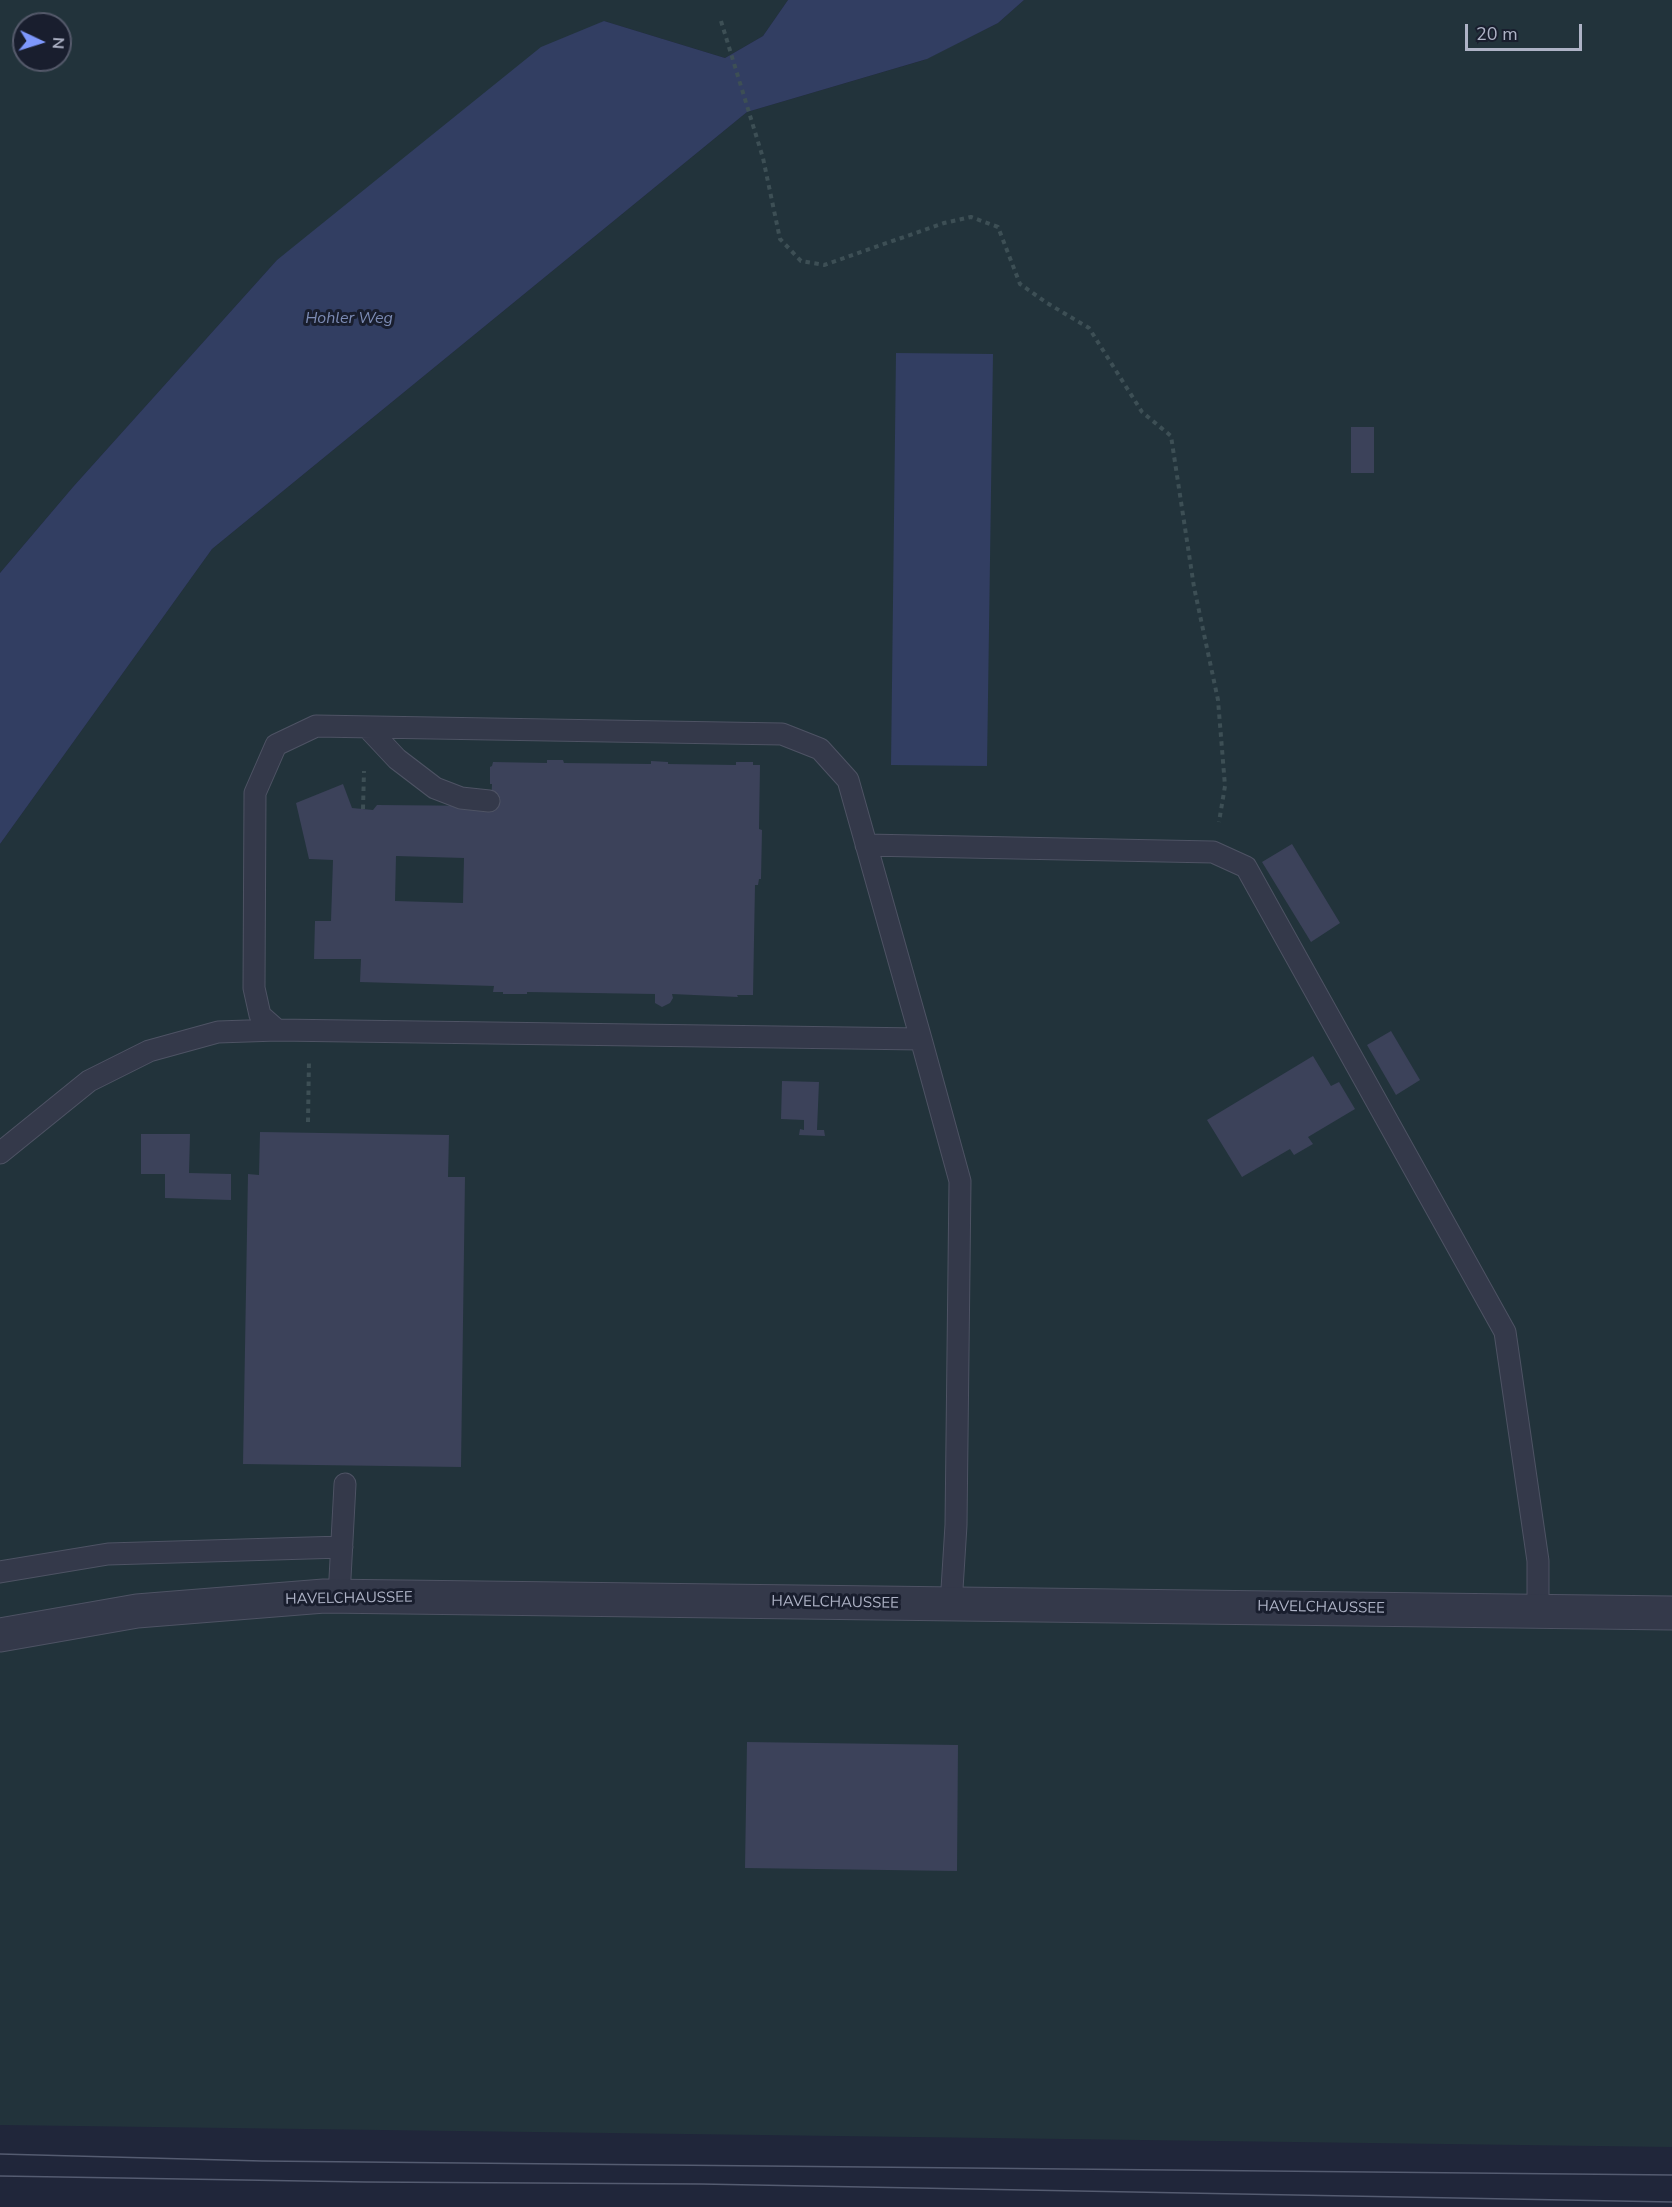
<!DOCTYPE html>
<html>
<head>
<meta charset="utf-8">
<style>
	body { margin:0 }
	#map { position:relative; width:1672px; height:2207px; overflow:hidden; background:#20263a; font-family:"Nunito Sans",sans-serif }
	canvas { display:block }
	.north { position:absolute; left:12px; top:12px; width:60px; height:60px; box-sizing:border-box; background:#191e2e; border:2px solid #555a6b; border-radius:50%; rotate:94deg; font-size:16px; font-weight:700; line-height:24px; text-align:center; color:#aeb3c6 }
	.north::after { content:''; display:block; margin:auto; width:21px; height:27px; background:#7e98fc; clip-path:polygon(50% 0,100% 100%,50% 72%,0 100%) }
	.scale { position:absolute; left:1465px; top:24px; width:117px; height:27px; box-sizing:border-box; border:3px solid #aeb3c6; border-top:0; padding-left:8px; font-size:18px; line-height:21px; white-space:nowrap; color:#aeb3c6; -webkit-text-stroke:4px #191e2e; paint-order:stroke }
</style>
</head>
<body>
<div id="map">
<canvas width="1672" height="2207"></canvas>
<div class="north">N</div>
<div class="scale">20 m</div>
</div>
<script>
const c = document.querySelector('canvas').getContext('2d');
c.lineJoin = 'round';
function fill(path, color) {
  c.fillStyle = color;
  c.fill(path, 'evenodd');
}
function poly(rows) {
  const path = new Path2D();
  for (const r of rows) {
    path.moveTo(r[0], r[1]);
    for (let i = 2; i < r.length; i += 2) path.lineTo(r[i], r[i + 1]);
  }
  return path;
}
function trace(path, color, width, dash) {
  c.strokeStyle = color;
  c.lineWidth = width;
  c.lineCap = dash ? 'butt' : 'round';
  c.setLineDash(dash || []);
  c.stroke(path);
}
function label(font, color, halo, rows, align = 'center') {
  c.font = font + ' "Nunito Sans",sans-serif';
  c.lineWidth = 6;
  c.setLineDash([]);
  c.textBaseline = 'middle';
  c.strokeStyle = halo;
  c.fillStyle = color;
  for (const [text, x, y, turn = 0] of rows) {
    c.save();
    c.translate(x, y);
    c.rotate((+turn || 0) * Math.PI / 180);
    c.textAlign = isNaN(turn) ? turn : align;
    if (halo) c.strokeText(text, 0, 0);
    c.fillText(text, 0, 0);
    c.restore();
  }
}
const green = poly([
	[0,0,788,0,763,36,725,58,604,21,277,260,73,487,0,573],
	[24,24,60,24,60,60,24,60],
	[1024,0,1672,0,1672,2147,0,2125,0,844,212,549,747,112,924,60,998,23]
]);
const water = poly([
	[788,0,1024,0,998,23,927,59,747,112,212,549,0,844,0,573,73,487,277,260,541,47,604,21,725,58,763,36],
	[896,353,993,354,987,766,891,765]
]);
const building = poly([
	[1351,427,1374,427,1374,473,1351,473],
	[547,760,563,760,564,763,651,764,651,761,668,762,668,764,736,765,736,762,753,762,753,765,760,765,759,829,762,830,761,879,759,879,758,885,755,885,753,995,737,995,738,997,672,994,673,998,670,1003,662,1007,655,1003,655,994,527,992,527,994,503,994,503,992,493,992,494,986,360,982,361,959,314,959,315,921,331,921,333,860,309,859,296,803,343,784,352,808,373,810,377,805,491,806,492,784,490,784,490,767,492,766,493,762,547,763],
	[396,856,464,858,463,903,395,901],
	[1292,844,1340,923,1311,942,1262,862],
	[1391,1031,1420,1080,1396,1095,1367,1045],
	[1313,1056,1331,1086,1339,1082,1355,1109,1308,1137,1313,1144,1294,1155,1290,1149,1242,1177,1207,1120],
	[782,1081,819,1082,817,1130,824,1130,825,1136,799,1135,800,1129,804,1130,804,1120,781,1119],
	[260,1132,449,1135,448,1177,465,1177,461,1467,243,1464,248,1174,259,1175],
	[141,1134,190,1134,189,1173,231,1174,231,1200,165,1198,165,1174,141,1174],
	[747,1742,958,1745,957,1871,745,1868]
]);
const path = poly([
	[721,21,763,158,780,239,801,261,824,265,944,223,971,217,998,227,1020,284,1047,303,1089,328,1142,412,1171,436,1194,587,1218,700,1225,786,1219,822],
	[363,809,364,771],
	[308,1122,309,1060]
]);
const service = poly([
	[367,727,397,759,435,788,461,798,489,801],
	[866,845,1213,852,1246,867,1505,1332,1538,1561,1538,1610],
	[921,1039,277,1030,260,1015,254,988,255,793,276,745,316,726,782,734,820,749,848,780,921,1039,960,1181,956,1525,951,1605],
	[0,1153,89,1081,149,1051,218,1032,277,1030],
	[0,1572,108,1554,342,1547],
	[339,1597,345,1484]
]);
const tertiary = poly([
	[0,1635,137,1611,324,1596,1672,1613]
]);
const tram = poly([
	[0,2154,262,2161,1672,2175],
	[0,2176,365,2182,701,2184,1672,2202]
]);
const streetNames = [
	["HAVELCHAUSSEE",349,1599,-1],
	["HAVELCHAUSSEE",835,1603,1],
	["HAVELCHAUSSEE",1321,1608,1]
];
const waterNames = [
	["Hohler Weg",349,319]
];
fill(green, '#22333b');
fill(water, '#323e62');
fill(building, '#3c425a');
trace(service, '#4e5364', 23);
trace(tertiary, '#4e5364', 35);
trace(path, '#3d4f55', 4, [4.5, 4.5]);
trace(service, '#34394a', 21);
trace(tertiary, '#34394a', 33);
trace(tram, '#555c71', 1.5);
label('15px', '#aeb3c6', '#191e2e', streetNames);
label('italic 16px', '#7c8bb4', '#191e2e', waterNames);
</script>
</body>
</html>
